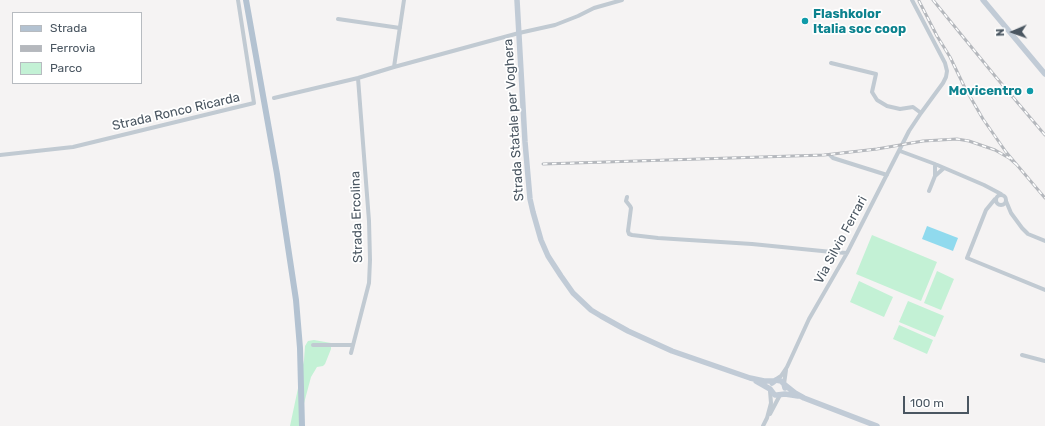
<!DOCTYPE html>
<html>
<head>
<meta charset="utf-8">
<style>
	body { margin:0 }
	#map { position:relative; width:1045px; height:426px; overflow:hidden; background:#f5f3f3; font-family:Rubik,sans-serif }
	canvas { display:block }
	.legend { position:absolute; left:12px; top:12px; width:130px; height:72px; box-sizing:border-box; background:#fff; border:1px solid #b7bbc0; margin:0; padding:5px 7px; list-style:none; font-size:12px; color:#4a5661 }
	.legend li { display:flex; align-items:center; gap:8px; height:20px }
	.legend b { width:20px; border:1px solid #b7bbc0 }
	.north { position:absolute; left:993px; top:12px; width:40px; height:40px; -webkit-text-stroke:3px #fff; paint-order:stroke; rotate:268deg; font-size:11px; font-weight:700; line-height:16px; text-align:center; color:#4a5661 }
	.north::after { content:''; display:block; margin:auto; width:14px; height:18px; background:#4a5661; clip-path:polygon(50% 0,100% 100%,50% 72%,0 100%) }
	.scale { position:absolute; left:903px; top:396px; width:66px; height:18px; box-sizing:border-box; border:2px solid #4a5661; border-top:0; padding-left:5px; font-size:12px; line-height:14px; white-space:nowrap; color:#4a5661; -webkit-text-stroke:3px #fff; paint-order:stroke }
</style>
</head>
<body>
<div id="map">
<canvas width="1045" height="426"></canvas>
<ul class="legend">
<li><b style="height:5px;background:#b3c2d1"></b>Strada</li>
<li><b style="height:5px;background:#b5b8bd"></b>Ferrovia</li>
<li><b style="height:11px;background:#c3f1d5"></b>Parco</li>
</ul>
<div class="north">N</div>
<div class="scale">100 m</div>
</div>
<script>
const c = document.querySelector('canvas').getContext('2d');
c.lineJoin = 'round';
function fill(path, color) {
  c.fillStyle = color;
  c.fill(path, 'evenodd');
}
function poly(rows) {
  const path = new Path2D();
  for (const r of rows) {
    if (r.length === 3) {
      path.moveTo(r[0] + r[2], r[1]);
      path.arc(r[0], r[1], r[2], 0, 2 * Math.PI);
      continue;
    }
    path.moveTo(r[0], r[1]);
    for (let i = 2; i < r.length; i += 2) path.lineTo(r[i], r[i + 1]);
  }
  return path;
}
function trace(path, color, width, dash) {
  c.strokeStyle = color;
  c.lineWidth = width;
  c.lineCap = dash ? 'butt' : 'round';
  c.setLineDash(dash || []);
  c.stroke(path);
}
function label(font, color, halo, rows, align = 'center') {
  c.font = font + ' Rubik,sans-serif';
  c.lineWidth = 3.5;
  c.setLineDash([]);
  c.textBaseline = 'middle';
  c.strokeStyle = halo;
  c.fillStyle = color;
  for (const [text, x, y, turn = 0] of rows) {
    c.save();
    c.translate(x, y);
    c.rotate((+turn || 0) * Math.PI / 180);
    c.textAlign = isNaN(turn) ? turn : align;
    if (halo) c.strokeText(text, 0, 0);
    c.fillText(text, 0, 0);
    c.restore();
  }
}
const green = poly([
	[872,235,937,262,921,301,856,274],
	[937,271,954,279,941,310,924,303],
	[859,281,893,297,884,317,850,302],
	[908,301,944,316,935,337,899,322],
	[899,325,933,340,927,354,893,339],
	[314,340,331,343,331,349,325,364,323,366,317,367,311,377,303,407,300,426,290,426,304,360,305,346,308,341]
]);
const water = poly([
	[927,226,958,238,953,251,922,239]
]);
const street = poly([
	[338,19,400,28],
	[831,63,876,74,872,92,877,100,887,106,900,109,913,107,921,113],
	[394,67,404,0],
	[274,98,358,78,394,67,519,33,555,25,578,16,594,8,622,0],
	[900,151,935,164,984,185,1001,194],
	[0,155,73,147,254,103,238,0],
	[830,155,833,158,887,175],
	[935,176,944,168],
	[929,191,935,176,935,164],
	[1001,200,5],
	[627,197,626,201,630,206,631,208,628,231,629,234,632,235,658,238,752,244,832,252,847,253],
	[995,199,986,210,967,258,1045,290],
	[1006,201,1011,213,1022,228,1028,234,1045,241],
	[313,345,353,345],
	[351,353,369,283,370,260,369,221,358,78],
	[1022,355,1045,361],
	[775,380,781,376,787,367,809,319,847,253,909,131,921,113,943,83,946,77,947,71,945,63,912,0],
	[784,384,786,370],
	[770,414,780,395],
	[763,426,767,418,771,403,770,391]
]);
const secondary = poly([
	[517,0,525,142,530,199,533,212,541,240,548,256,561,276,573,293,591,310,601,316,628,331,672,351,750,378,764,381,774,381],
	[983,0,1045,74],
	[756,381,770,389,773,393,775,395,777,395,785,394,798,396],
	[772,383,776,380,781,381,784,384,785,388],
	[785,385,795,393,804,398,877,426]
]);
const primary = poly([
	[246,0,277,174,296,300,300,348,302,426]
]);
const rail = poly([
	[933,0,995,76,1045,135],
	[919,1,937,36,950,57,965,88,983,119,1006,152,1045,198],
	[543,164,824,155,877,149,923,141,957,139,969,141,995,150,1009,158,1018,166]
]);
const markers = [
	[805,21,4,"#0f9aa8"],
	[1030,91,4,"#0f9aa8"]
];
const cultureNames = [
	["Flashkolor",813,14],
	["Italia soc coop",813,29],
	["Movicentro",1022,91,"right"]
];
const streetNames = [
	["Strada Ronco Ricarda",176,112,-13],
	["Strada Statale per Voghera",514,120,-94],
	["Strada Ercolina",357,217,-92],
	["Via Silvio Ferrari",841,240,-62]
];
fill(green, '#c3f1d5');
fill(water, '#90daee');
trace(street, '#c1cad2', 4);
trace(secondary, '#c1cbd6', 5.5);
trace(primary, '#b3c2d1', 6);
trace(rail, '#b5b8bd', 3);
trace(rail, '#fff', 1.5, [4.5]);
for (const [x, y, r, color] of markers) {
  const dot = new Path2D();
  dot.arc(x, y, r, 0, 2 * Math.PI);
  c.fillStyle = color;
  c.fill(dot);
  trace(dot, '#fff', 1.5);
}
label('bold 13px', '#0d838f', '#fff', cultureNames, 'left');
label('13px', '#4a5661', '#fff', streetNames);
</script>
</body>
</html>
